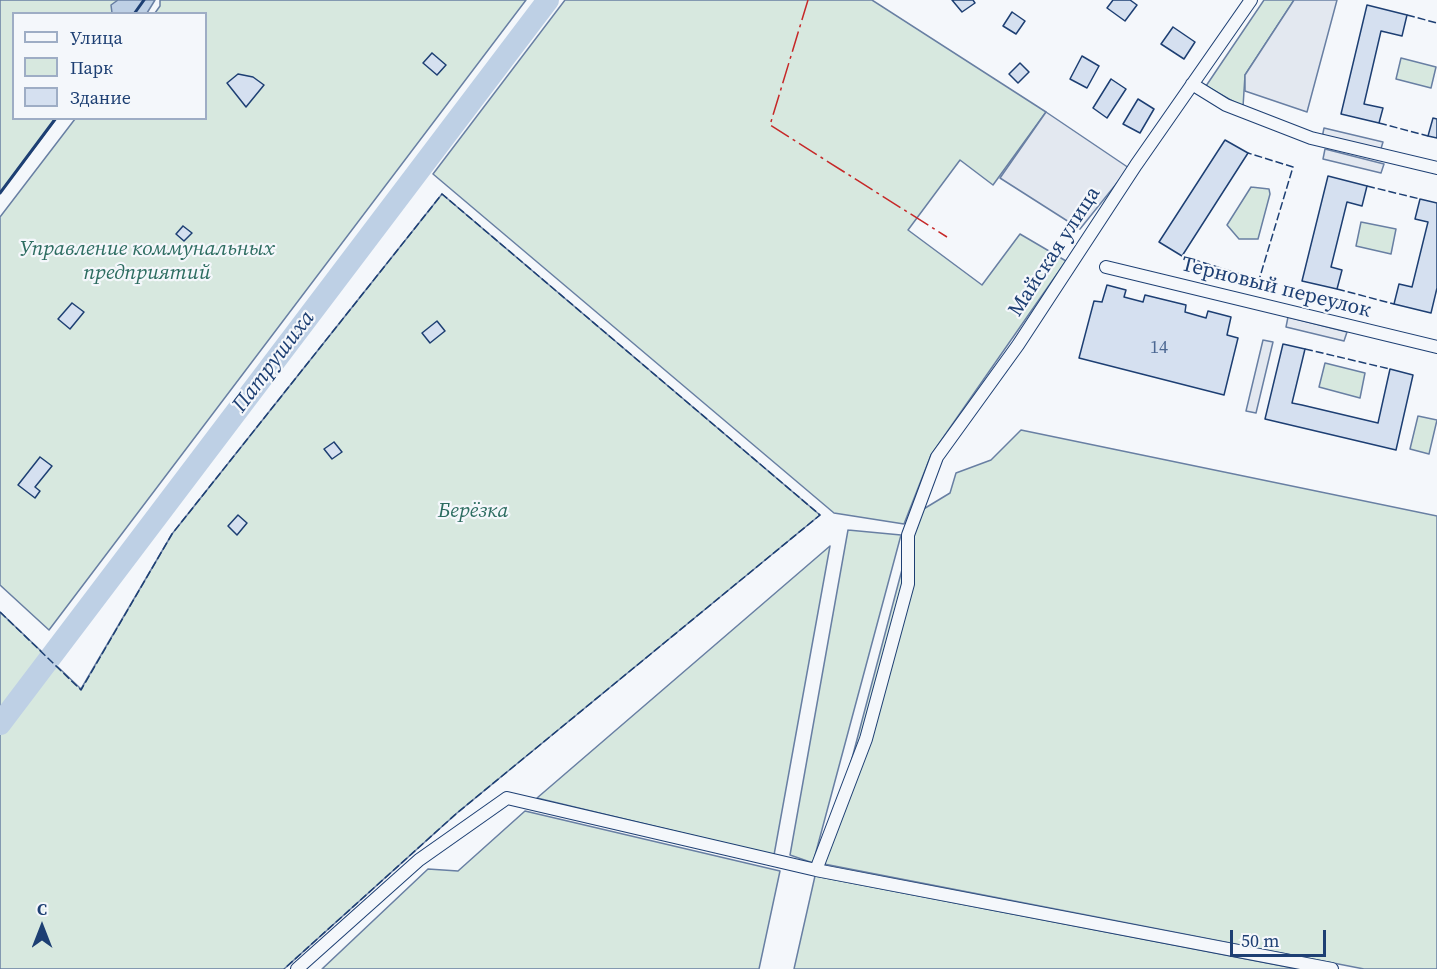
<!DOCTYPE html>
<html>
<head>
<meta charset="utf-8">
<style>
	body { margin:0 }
	#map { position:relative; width:1437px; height:969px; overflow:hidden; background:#f4f7fb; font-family:"Source Serif 4",serif }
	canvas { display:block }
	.legend { position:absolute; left:12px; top:12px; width:195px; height:108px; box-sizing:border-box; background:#f4f7fb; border:2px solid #9eadc5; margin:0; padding:8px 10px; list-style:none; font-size:18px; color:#1d3f73 }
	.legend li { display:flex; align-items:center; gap:12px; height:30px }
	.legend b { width:30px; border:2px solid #9eadc5 }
	.north { position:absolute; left:12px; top:897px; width:60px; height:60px; -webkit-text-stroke:4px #f4f7fb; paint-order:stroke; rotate:0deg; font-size:16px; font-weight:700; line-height:24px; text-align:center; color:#1d3f73 }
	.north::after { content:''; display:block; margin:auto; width:21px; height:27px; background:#1d3f73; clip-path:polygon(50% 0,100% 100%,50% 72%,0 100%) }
	.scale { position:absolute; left:1230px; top:930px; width:96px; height:27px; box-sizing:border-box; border:3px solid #1d3f73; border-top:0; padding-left:8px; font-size:18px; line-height:21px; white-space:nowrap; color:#1d3f73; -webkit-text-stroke:4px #f4f7fb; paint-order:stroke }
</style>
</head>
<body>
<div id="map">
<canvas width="1437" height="969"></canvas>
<ul class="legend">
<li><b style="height:8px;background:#f4f7fb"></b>Улица</li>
<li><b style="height:16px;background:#d7e8df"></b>Парк</li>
<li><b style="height:16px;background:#d5e0f0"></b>Здание</li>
</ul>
<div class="north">С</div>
<div class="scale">50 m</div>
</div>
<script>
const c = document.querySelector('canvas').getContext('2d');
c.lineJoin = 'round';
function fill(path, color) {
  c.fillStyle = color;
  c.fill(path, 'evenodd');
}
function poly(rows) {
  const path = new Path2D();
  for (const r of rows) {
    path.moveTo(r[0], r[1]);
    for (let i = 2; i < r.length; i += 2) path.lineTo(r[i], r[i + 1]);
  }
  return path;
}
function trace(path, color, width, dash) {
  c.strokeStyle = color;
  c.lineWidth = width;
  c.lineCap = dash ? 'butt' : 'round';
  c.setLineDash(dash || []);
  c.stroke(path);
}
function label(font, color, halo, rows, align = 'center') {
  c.font = font + ' "Source Serif 4",serif';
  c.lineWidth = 4.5;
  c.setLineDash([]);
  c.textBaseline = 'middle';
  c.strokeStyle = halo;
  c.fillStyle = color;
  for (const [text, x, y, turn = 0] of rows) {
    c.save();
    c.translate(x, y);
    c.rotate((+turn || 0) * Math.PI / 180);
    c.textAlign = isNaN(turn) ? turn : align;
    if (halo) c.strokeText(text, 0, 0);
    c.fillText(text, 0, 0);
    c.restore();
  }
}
const green = poly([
	[0,0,144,0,134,13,14,14,14,118,56,119,0,193,0,0],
	[160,0,526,0,49,630,0,585,0,217,75,119,206,118,206,14,155,13,160,6,160,0],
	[565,0,872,0,1046,112,993,185,960,160,908,230,982,285,1020,234,1066,261,931,455,904,524,834,513,433,174,565,0],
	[1264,0,1294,0,1245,75,1243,107,1206,86,1264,0],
	[1401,58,1436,67,1431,88,1396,79,1401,58],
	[1251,187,1269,189,1270,194,1258,239,1239,239,1227,225,1251,187],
	[442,194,820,515,457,813,284,969,0,969,0,612,81,689,172,534,442,194],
	[1361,222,1396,229,1391,254,1356,246,1361,222],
	[1325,363,1365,373,1360,398,1319,387,1325,363],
	[1418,416,1437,420,1429,454,1410,449,1418,416],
	[1021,430,1437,516,1437,969,1364,969,824,864,917,513,950,493,956,473,991,460,1021,430],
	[848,530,901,535,813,863,790,855,848,530],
	[830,546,774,855,537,798,830,546],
	[525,811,780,871,759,969,322,969,428,869,458,871,525,811],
	[815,876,1298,969,794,969,815,876]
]);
const parking = poly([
	[1294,0,1337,0,1307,112,1245,91,1245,75,1294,0],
	[1046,112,1129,168,1080,229,1000,178,1046,112],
	[1324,128,1383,142,1380,152,1322,138,1324,128],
	[1325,149,1384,164,1381,173,1323,159,1325,149],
	[1288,317,1347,332,1344,341,1286,327,1288,317],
	[1263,340,1273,342,1256,413,1246,411,1263,340]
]);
const water = poly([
	[118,0,155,0,147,13,112,13,111,5,118,0]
]);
const river = poly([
	[0,724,548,0]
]);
const building = poly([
	[952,0,973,0,975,3,962,12,952,0],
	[1113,0,1130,0,1137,5,1125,21,1107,8,1113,0],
	[1367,5,1407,15,1402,36,1381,31,1364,104,1383,108,1379,123,1341,114,1367,5],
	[1012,12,1025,21,1016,34,1003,26,1012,12],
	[1173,27,1195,42,1184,59,1161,44,1173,27],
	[432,53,446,65,437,75,423,63,432,53],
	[1082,56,1099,66,1087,88,1070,79,1082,56],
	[1020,63,1029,72,1018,83,1009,74,1020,63],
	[238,74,253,77,264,85,246,107,227,83,238,74],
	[1111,79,1126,89,1107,118,1093,108,1111,79],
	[1138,99,1154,109,1140,133,1123,124,1138,99],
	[1433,118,1437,119,1437,138,1428,136,1433,118],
	[1225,140,1248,153,1182,256,1159,242,1225,140],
	[1328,176,1367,186,1362,206,1347,202,1331,267,1342,270,1337,289,1302,281,1328,176],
	[1420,199,1437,203,1437,288,1431,313,1394,304,1399,284,1412,287,1426,230,1428,222,1415,219,1420,199],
	[183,226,192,233,184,241,176,234,183,226],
	[1107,285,1126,290,1124,297,1143,302,1145,295,1186,305,1185,312,1206,318,1208,311,1231,317,1227,335,1238,338,1224,395,1079,358,1094,301,1102,302,1107,285],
	[72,303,84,312,70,329,58,319,72,303],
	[437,321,445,331,430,343,422,333,437,321],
	[1283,344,1305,349,1292,403,1302,405,1378,423,1390,369,1413,375,1396,450,1265,419,1283,344],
	[334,442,342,452,332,459,324,449,334,442],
	[40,457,52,466,35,487,40,491,35,498,18,485,40,457],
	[238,515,247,523,237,535,228,526,238,515]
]);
const street = poly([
	[1192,84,1226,105,1311,138,1437,168],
	[1106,267,1437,347],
	[816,870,866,739,908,584,908,535,937,457,1018,345,1136,165,1251,0],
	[297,969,419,860,507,798,816,870,1332,969]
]);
const fence = poly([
	[1407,15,1437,23],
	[1379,123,1428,136],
	[1367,186,1420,199],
	[1182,256,1259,280,1293,167,1248,153],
	[1337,289,1394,304],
	[1305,349,1390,369],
	[0,612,81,690,172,534,442,194,820,515,457,813,284,969]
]);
const wall = poly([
	[134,14,144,0],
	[0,193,56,118]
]);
const power = poly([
	[808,0,770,125,947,237]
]);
const numberNames = [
	["14",1159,348]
];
const parkNames = [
	["Управление коммунальных",147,250],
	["предприятий",147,274],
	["Берёзка",473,512]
];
const streetNames = [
	["Майская улица",1055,252,-57],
	["Терновый переулок",1276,288,14]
];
const waterNames = [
	["Патрушиха",274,362,-53]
];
fill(green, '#d7e8df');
trace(green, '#687fa3', 1.5);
fill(parking, '#e3e8f0');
trace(parking, '#687fa3', 1.5);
fill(water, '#bed0e5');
trace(water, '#687fa3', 1.5);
trace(river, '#bed0e5', 22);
fill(building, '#d5e0f0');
trace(building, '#1d3f73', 1.5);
trace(street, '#1d3f73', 14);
trace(street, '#f4f7fb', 12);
trace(fence, '#1d3f73', 1.5, [8, 3]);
trace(wall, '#1d3f73', 3);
trace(power, '#c62828', 1.5, [21, 4.5, 3, 4.5]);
label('18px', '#4b6792', null, numberNames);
label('italic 21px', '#2c6c60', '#f4f7fb', parkNames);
label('21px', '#1d3f73', '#f4f7fb', streetNames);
label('italic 22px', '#1d3f73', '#f4f7fb', waterNames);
</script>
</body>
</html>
